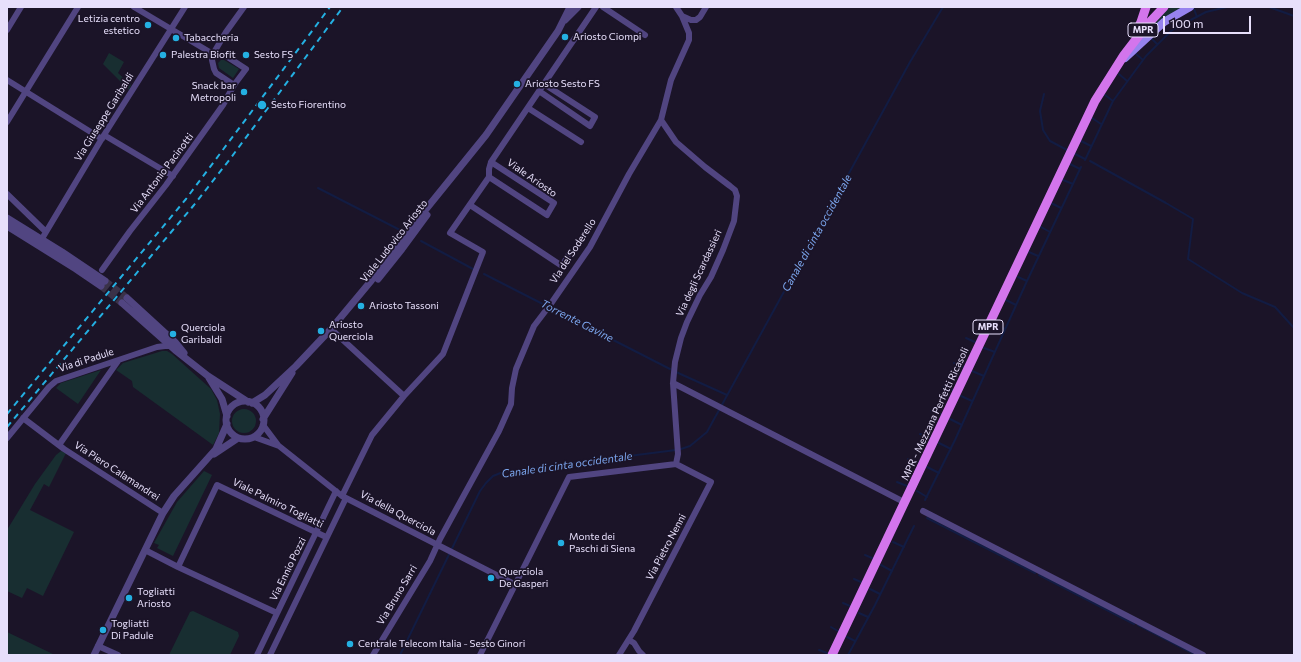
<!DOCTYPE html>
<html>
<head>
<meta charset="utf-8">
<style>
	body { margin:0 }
	#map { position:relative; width:1301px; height:662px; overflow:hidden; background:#1b1428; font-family:Commissioner,sans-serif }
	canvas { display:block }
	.frame { position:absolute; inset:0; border:8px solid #e7dffb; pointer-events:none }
	.scale { position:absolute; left:1163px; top:16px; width:88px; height:18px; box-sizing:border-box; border:2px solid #e7dffb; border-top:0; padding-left:5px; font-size:12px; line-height:14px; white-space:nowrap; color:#e7dffb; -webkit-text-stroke:3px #1b1428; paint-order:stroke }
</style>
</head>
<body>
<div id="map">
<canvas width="1301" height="662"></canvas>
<div class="frame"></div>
<div class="scale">100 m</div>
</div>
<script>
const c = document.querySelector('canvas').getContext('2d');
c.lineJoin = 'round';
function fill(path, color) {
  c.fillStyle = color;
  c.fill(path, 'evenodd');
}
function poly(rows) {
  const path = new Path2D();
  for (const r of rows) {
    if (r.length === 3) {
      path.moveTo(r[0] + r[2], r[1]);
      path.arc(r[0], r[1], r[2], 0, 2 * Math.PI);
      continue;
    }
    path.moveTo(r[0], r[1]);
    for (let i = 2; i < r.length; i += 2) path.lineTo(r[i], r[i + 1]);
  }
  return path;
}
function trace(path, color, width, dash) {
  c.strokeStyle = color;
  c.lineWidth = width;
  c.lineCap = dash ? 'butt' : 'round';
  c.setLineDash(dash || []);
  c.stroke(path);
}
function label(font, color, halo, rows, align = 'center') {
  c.font = font + ' Commissioner,sans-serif';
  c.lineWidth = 3.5;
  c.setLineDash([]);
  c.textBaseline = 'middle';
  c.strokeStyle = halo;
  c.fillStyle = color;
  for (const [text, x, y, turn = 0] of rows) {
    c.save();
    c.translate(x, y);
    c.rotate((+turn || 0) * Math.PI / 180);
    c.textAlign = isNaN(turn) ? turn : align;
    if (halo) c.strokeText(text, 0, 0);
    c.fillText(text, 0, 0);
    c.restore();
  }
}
const green = poly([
	[1172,7,1185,7,1148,33,1146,32,1163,12],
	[109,53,124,62,118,73,131,85,129,90,103,64],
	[221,60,224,60,239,69,233,78,219,68,218,63],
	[162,351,167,351,172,354,211,389,217,400,220,414,219,433,213,445,133,387,132,381,116,370,123,363],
	[101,370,78,404,56,388,61,383],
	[244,421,12],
	[61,451,66,453,49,487,44,484,30,510,74,532,43,596,27,588,22,598,7,591,7,530,35,484,56,455],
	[204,471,212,475,173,556,157,548,159,545,154,543,177,502],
	[193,611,238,632,239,636,230,655,169,655,190,612],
	[7,632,55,655,7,655]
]);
const stream = poly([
	[1269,7,1294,16],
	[1194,9,1197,17],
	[1171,21,1176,28],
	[1151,38,1157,44],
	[1136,54,1143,60],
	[1119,74,1127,81],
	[1044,94,1040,111,1043,130,1050,141,1069,151],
	[1105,95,1113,101],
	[1092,118,1101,124],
	[1081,141,1091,146],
	[1073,153,1085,159],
	[1085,160,1113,101,1146,56,1171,31,1181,25,1206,12,1227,7],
	[1090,161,1166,203,1193,219,1188,259,1242,293,1275,307,1294,328],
	[1070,164,1080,169],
	[1063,180,1073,184],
	[318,188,400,230],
	[1051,203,1061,208],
	[1041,227,1050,232],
	[421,241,473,269],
	[1029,252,1038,256],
	[484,274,670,369],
	[1018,277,1027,281],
	[1006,300,1016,305],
	[995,324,1005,329],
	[966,338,975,342],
	[984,348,995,352],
	[954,363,963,367],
	[972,371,984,376],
	[676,372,727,395],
	[943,387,953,390],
	[961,396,972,401],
	[931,411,941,414],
	[950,419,962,425],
	[920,434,930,438],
	[939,443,951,449],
	[681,449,690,446,707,432,910,62,943,7],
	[908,459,918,462],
	[927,467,939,473],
	[897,482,907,486],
	[917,491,927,497],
	[925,500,955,440,1027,281,1081,167],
	[927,518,1035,573],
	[893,542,904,547],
	[865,555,872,558],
	[881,565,892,571],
	[1039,575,1134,624],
	[854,579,861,582],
	[870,589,880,594],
	[843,603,850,606],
	[859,613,868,617],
	[1138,625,1196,655],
	[831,627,838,631],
	[847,637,855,641],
	[819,650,827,653],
	[400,655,480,491,486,483,493,476,503,472,676,450],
	[848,655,875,605,914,526]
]);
const tertiaryTunnel = poly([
	[105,281,127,298],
	[101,286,122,303]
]);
const minor = poly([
	[134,7,213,54,226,56,246,69,234,85,216,73,214,69,212,60,213,54,226,32,244,7],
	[603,7,645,35],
	[676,7,682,16,689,33,689,40,671,80,661,120,676,142,705,167,730,186,735,190,737,196,734,221,723,250,711,277,700,295,687,322,681,338,675,362,673,383,678,454,676,464],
	[682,16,691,20,696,20,700,17,706,7],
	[7,30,21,7],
	[7,80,102,139],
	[539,91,590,126,595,117,544,84],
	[528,108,581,142],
	[7,122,78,7],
	[104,135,173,176],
	[489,177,547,215,554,203,491,162],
	[7,194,45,231],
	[470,205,562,266,569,254],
	[40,242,104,135,185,7],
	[102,270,130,231,166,185,223,105,234,85],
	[331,329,404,396,443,354,483,252,450,233,489,177,489,169,491,162,596,7],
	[673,383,900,500],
	[23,418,64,449,163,513],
	[263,425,278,445],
	[254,437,279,446,342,496,516,585],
	[7,438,49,387,56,381,157,347,165,346,171,346],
	[59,445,118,361],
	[342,496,372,435,404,396],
	[923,511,1203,655],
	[145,550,178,567,277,613],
	[178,567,217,485,326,537],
	[629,640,634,643,639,651,643,655],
	[98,646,118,655],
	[257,655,336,491],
	[270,655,346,498],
	[373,655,430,561,440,539,499,431,511,404,512,388,516,369,534,326,550,305,590,247,629,174,661,120],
	[480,655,569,477,676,464],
	[619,655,634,631,711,482,676,464]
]);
const tertiary = poly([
	[565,20,578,7],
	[7,218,62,252,105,281],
	[7,226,76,269,101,286],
	[378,279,402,249,427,215],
	[127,298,175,342,184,353],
	[122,303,175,350,208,376,248,402],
	[209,378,222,399,227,416],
	[245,420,19],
	[252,403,265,395,296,366,331,329,371,281,397,245,486,135,558,31,570,7],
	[263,419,292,373],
	[214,454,238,438],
	[94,655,163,513,174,496,216,449,227,424]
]);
const secondary = poly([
	[1125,58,1164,22,1190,7]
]);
const primary = poly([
	[1136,32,1141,22,1146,7],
	[832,655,1095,101,1124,55,1147,25,1164,7]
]);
const rail = poly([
	[7,414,186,199,330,7],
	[7,427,194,205,230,159,343,7]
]);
const markers = [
	[148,25,4,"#24b0e2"],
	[565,37,4,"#24b0e2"],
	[176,38,4,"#24b0e2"],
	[163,55,4,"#24b0e2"],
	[246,55,4,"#24b0e2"],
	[517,84,4,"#24b0e2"],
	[244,92,4,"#24b0e2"],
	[262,105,5,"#24b0e2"],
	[361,306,4,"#24b0e2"],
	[321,331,4,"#24b0e2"],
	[173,334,4,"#24b0e2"],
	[561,543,4,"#24b0e2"],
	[491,578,4,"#24b0e2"],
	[129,598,4,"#24b0e2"],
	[103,630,4,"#24b0e2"],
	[350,644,4,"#24b0e2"]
];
const shields = [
	[1143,30,30],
	[988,327,30]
];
const shieldNames = [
	["MPR",1143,30],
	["MPR",988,327]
];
const poiNames = [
	["Letizia centro",140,19,"right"],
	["estetico",140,31,"right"],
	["Ariosto Ciompi",573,37],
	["Tabaccheria",184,38],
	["Palestra Biofit",171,55],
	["Sesto FS",254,55],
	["Ariosto Sesto FS",525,84],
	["Snack bar",236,86,"right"],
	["Metropoli",236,98,"right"],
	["Sesto Fiorentino",271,105],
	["Ariosto Tassoni",369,306],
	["Ariosto",329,325],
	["Querciola",329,337],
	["Querciola",181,328],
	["Garibaldi",181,340],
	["Monte dei",569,537],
	["Paschi di Siena",569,549],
	["Querciola",499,572],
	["De Gasperi",499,584],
	["Togliatti",137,592],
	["Ariosto",137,604],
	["Togliatti",111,624],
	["Di Padule",111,636],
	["Centrale Telecom Italia - Sesto Ginori",358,644]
];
const streetNames = [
	["Via Giuseppe Garibaldi",104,117,-58],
	["Via Antonio Pacinotti",162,173,-53],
	["Viale Ariosto",532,178,35],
	["Viale Ludovico Ariosto",394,241,-52],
	["Via del Soderello",573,251,-57],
	["Via degli Scardassieri",699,273,-65],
	["Via di Padule",86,360,-18],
	["MPR - Mezzana Perfetti Ricasoli",935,414,-65],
	["Via Piero Calamandrei",117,471,33],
	["Viale Palmiro Togliatti",278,503,26],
	["Via della Querciola",398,513,28],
	["Via Pietro Nenni",666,547,-62],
	["Via Ennio Pozzi",288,569,-64],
	["Via Bruno Sarri",397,595,-59]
];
const waterNames = [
	["Canale di cinta occidentale",817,233,-61],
	["Torrente Gavine",577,321,27],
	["Canale di cinta occidentale",567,465,-8]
];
fill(green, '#182e31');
trace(stream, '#121c43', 2);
trace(tertiaryTunnel, '#3a3248', 7, [7, 3.5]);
trace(minor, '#514581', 6);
trace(tertiary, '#514581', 7);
trace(secondary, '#9783ee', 8);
trace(primary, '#d375ec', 9);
trace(rail, '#24b0e2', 2, [6, 5]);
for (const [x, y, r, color] of markers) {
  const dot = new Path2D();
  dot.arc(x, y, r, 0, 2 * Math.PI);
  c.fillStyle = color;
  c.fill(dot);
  trace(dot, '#1b1428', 1.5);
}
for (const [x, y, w] of shields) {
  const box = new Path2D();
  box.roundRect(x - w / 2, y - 7, w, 14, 3);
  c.fillStyle = '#1b1428';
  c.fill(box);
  trace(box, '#e7dffb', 1);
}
label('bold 9px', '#e7dffb', null, shieldNames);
label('10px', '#e7dffb', '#1b1428', poiNames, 'left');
label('10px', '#e7dffb', '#1b1428', streetNames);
label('italic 11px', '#7ba5ed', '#1b1428', waterNames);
</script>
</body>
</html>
